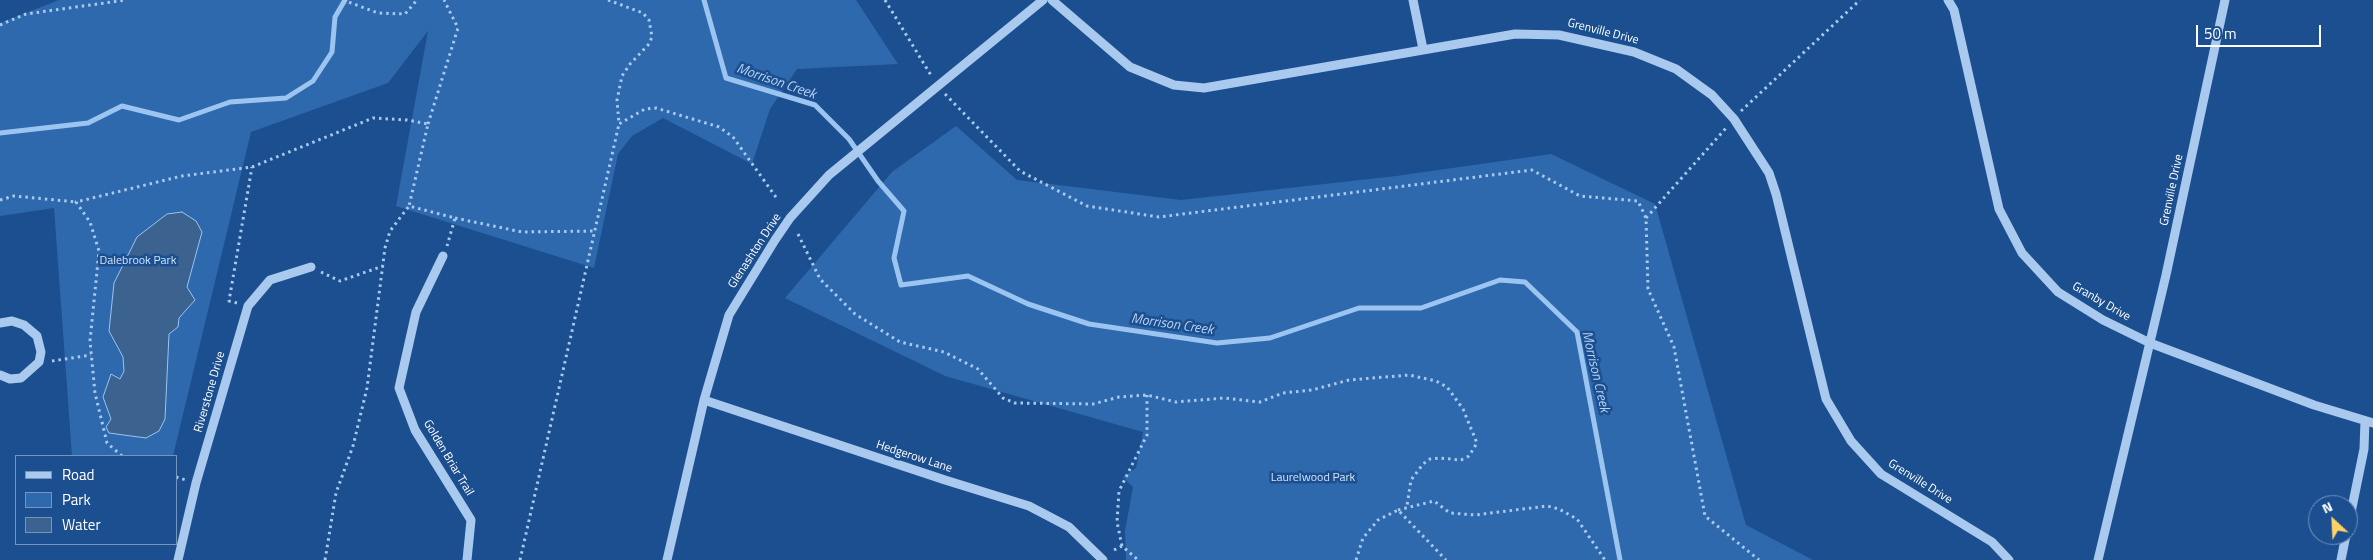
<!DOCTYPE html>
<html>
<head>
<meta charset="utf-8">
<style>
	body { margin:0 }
	#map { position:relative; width:2373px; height:560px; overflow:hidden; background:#1b4f8f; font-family:"Titillium Web",sans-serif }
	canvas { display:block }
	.legend { position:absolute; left:15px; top:455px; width:162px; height:90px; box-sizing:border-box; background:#1b4f8f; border:1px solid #7695bc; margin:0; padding:6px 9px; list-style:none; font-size:15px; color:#fff }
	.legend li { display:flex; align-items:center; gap:10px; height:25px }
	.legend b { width:25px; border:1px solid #7695bc }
	.north { position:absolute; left:2308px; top:495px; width:50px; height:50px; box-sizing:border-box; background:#1b4f8f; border:1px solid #7695bc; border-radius:50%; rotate:335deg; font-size:14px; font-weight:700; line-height:20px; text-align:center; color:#fff }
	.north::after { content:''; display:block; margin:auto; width:18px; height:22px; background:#ffd166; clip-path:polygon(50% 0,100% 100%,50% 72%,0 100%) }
	.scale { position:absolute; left:2196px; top:25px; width:125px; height:22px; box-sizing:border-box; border:2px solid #fff; border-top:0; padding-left:6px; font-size:15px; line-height:18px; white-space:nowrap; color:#fff; -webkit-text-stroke:4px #1b4f8f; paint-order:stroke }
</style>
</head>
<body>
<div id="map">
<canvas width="2373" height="560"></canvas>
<ul class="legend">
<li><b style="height:6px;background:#a9c9ee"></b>Road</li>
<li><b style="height:14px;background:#2e69ad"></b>Park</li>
<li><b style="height:14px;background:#3c6290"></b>Water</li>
</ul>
<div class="north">N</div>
<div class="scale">50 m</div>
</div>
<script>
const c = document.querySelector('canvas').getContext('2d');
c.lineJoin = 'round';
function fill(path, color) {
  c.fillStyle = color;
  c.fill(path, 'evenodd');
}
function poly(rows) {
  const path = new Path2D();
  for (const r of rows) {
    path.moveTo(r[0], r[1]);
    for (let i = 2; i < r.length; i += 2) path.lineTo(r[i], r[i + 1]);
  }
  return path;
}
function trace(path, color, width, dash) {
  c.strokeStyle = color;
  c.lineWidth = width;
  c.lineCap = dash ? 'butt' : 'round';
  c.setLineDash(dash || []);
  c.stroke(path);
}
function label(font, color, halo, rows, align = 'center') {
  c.font = font + ' "Titillium Web",sans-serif';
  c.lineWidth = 5;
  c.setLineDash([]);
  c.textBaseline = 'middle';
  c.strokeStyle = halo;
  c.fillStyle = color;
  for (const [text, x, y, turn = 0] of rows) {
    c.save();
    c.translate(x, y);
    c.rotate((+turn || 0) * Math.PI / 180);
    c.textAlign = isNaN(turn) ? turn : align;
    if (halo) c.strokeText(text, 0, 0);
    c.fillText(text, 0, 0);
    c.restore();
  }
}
const green = poly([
	[59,0,856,0,898,64,797,69,770,109,752,164,663,118,632,136,618,154,594,268,396,206,428,31,388,83,251,132,173,456,72,456,54,208,0,216,0,23],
	[956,126,1017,180,1181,200,1396,176,1551,154,1655,204,1746,525,1813,560,1126,560,1125,531,1133,487,1123,477,1136,468,1143,432,945,376,785,298,892,172]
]);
const water = poly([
	[182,212,196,221,202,232,187,287,195,300,179,318,178,327,169,334,165,419,159,431,146,438,109,433,106,427,111,419,103,397,111,374,120,379,124,371,123,357,109,331,114,283,137,237,167,214,182,212]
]);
const stream = poly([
	[704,0,726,78,815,105,849,139,878,181,904,211,894,258,901,285,968,276,1028,304,1089,324,1217,343,1270,338,1359,308,1421,308,1500,280,1525,282,1577,332,1620,560],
	[0,133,88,123,122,106,179,120,230,102,286,98,313,81,332,52,335,17,345,0]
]);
const path = poly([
	[343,0,378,13,405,14,417,0],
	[608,0,643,13,649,20,652,37,649,44,630,64,622,76,617,100,619,124,645,109,656,108,719,127,733,137,778,200],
	[885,0,932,77],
	[0,25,26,14,126,0],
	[945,94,1020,171,1087,206,1159,217,1532,170,1580,196,1638,201,1646,218,1648,289,1674,347,1705,516,1759,560],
	[1741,111,1860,0],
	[428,124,458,28,444,0],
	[0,200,14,196,76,202],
	[455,218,522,232,596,231],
	[1646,218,1727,127],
	[798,234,820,279,855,314,900,342,944,352,978,369,1003,398,1015,403,1093,404,1119,397,1147,395,1176,402,1224,398,1260,402,1283,393,1312,390,1349,380,1409,375,1436,381,1447,387,1463,409,1477,443,1469,456,1461,460,1439,458,1430,459,1423,464,1411,480,1407,506],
	[321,272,340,281,383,266],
	[237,303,229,301,252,167],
	[52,361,91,355],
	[122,456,107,443,95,393,90,341,99,251,90,222,76,202,182,176,252,167,373,118,407,120,428,124,409,206,455,218,447,246],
	[176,477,186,480],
	[1398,510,1434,501,1450,513,1475,515,1547,506,1559,509,1577,519,1605,560],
	[1122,546,1117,522,1119,491,1147,435,1147,395],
	[1114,550,1122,546,1138,560],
	[325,560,336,493,353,446,367,388,385,248,390,231,409,206],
	[520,560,619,124],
	[1356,560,1363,538,1378,520,1398,510,1446,560]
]);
const minor = poly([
	[1052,0,1130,67,1174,85,1204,88,1515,34,1559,35,1634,52,1676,69,1712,95,1734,119,1769,173,1776,194,1826,399,1851,441,1881,474,1992,542,2009,560],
	[1413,0,1423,49],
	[1948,0,1954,10,1999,209,2022,253,2058,292,2103,320,2150,343,2314,405,2373,423],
	[443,256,416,312,399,388,415,430,471,520,467,560],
	[0,323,12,321,24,325,37,336,41,352,39,362,21,378,10,379,0,375],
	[704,400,945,480,1029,506,1069,527,1103,560],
	[2348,527,2364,449,2365,421],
	[178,560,196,483,248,306,270,280,311,267],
	[667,560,704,400,729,315,775,240,790,218,829,175,1043,0],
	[2098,560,2166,275,2225,0],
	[2341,560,2346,535]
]);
const streetNames = [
	["Grenville Drive",1603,32,14],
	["Grenville Drive",2172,190,-78],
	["Glenashton Drive",755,251,-57],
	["Granby Drive",2101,302,30],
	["Riverstone Drive",210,392,-74],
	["Hedgerow Lane",914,457,18],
	["Golden Briar Trail",448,458,59],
	["Grenville Drive",1920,482,32]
];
const parkNames = [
	["Dalebrook Park",138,261],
	["Laurelwood Park",1313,478]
];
const waterNames = [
	["Morrison Creek",776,82,19],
	["Morrison Creek",1172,325,8],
	["Morrison Creek",1595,372,77]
];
fill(green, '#2e69ad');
fill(water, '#3c6290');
trace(water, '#9cc4f0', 1);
trace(stream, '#9cc4f0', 5);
trace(path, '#a9c9ee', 3, [2.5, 4]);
trace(minor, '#a9c9ee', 9);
label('12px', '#fff', '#1b4f8f', streetNames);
label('12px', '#cfe3fa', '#1b4f8f', parkNames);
label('italic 14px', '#b5d3f5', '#1b4f8f', waterNames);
</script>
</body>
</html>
